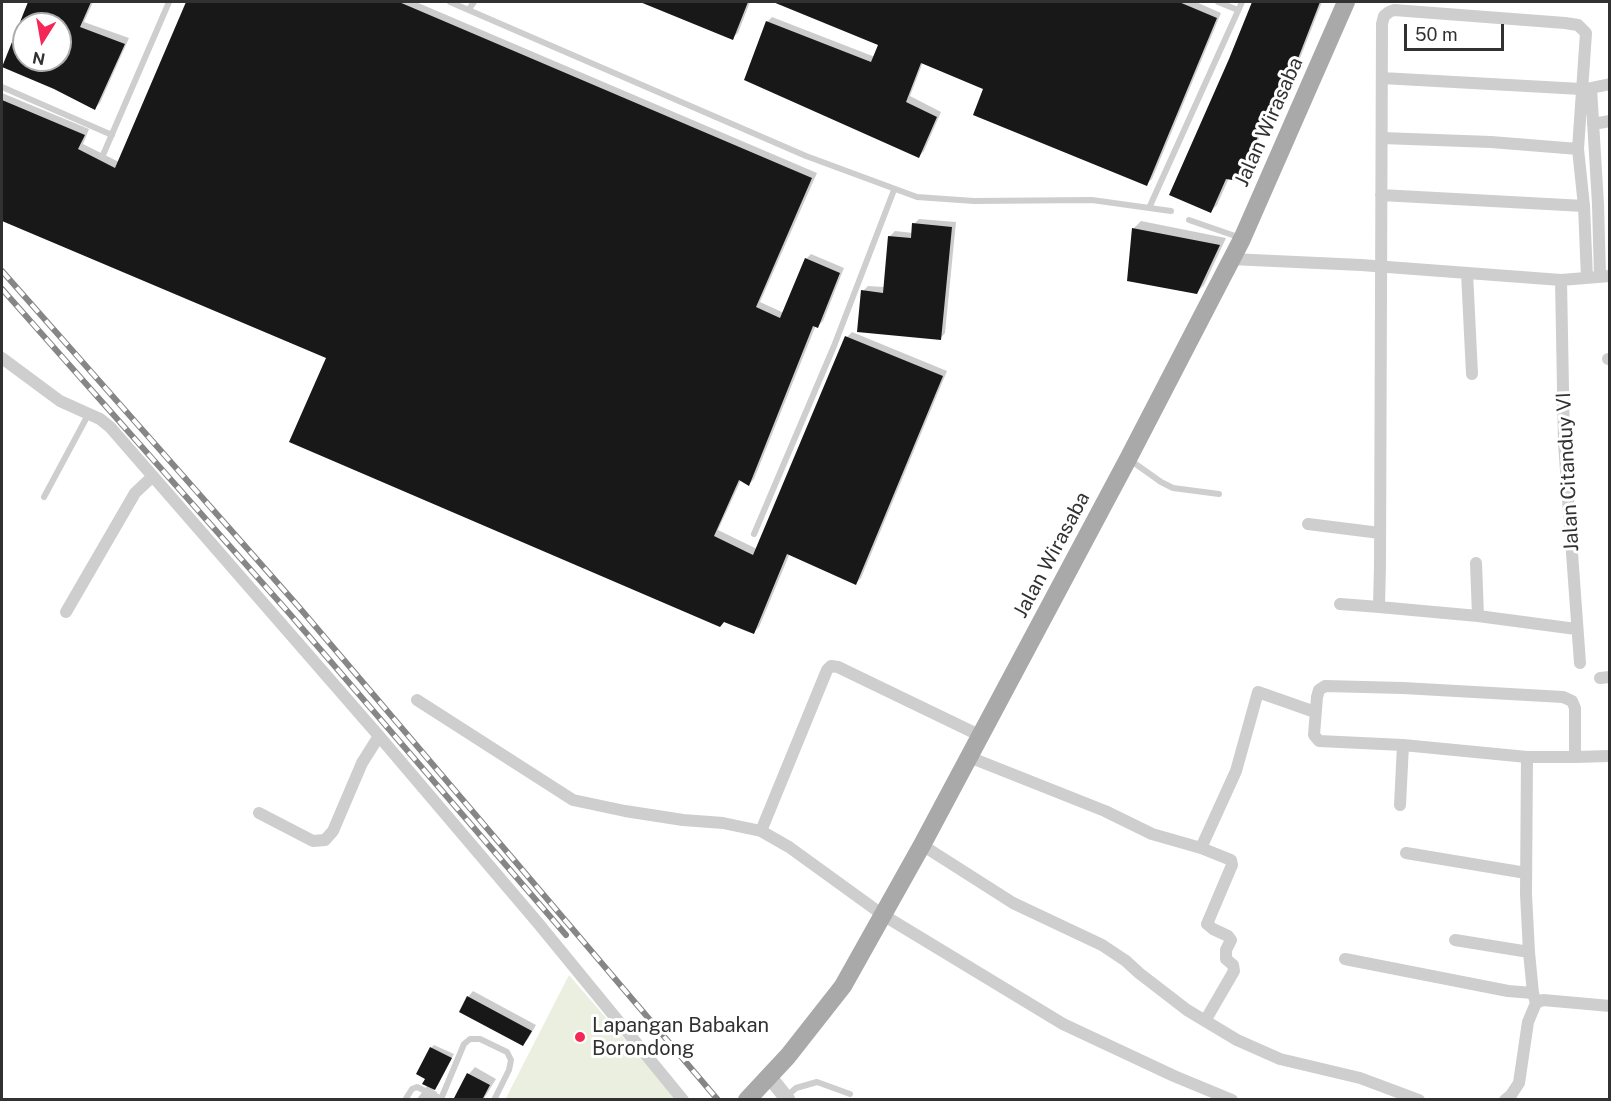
<!DOCTYPE html>
<html>
<head>
<meta charset="utf-8">
<style>
	body { margin:0 }
	#map { position:relative; width:1611px; height:1101px; overflow:hidden; background:#fff; font-family:"Public Sans",sans-serif }
	canvas { display:block }
	.frame { position:absolute; inset:0; border:3px solid #313131; pointer-events:none }
	.north { position:absolute; left:12px; top:12px; width:60px; height:60px; box-sizing:border-box; background:#fff; border:2px solid #adadad; border-radius:50%; rotate:191deg; font-size:16px; font-weight:700; line-height:24px; text-align:center; color:#313131 }
	.north::after { content:''; display:block; margin:auto; width:21px; height:27px; background:#f42756; clip-path:polygon(50% 0,100% 100%,50% 72%,0 100%) }
	.scale { position:absolute; left:1404px; top:24px; width:100px; height:27px; box-sizing:border-box; border:3px solid #313131; border-top:0; padding-left:8px; font-size:18px; line-height:21px; white-space:nowrap; color:#313131; -webkit-text-stroke:4px #fff; paint-order:stroke }
</style>
</head>
<body>
<div id="map">
<canvas width="1611" height="1101"></canvas>
<div class="frame"></div>
<div class="north">N</div>
<div class="scale">50 m</div>
</div>
<script>
const c = document.querySelector('canvas').getContext('2d');
c.lineJoin = 'round';
function fill(path, color) {
  c.fillStyle = color;
  c.fill(path, 'evenodd');
}
function poly(rows) {
  const path = new Path2D();
  for (const r of rows) {
    path.moveTo(r[0], r[1]);
    for (let i = 2; i < r.length; i += 2) path.lineTo(r[i], r[i + 1]);
  }
  return path;
}
function trace(path, color, width, dash) {
  c.strokeStyle = color;
  c.lineWidth = width;
  c.lineCap = dash ? 'butt' : 'round';
  c.setLineDash(dash || []);
  c.stroke(path);
}
function label(font, color, halo, rows, align = 'center') {
  c.font = font + ' "Public Sans",sans-serif';
  c.lineWidth = 6;
  c.setLineDash([]);
  c.textBaseline = 'middle';
  c.strokeStyle = halo;
  c.fillStyle = color;
  for (const [text, x, y, turn = 0] of rows) {
    c.save();
    c.translate(x, y);
    c.rotate((+turn || 0) * Math.PI / 180);
    c.textAlign = isNaN(turn) ? turn : align;
    if (halo) c.strokeText(text, 0, 0);
    c.fillText(text, 0, 0);
    c.restore();
  }
}
const green = poly([
	[569,975,676,1099,505,1100]
]);
const shadow = poly([
	[30,2,93,2,84,22,129,38,100,103,95,108,55,88,3,66],
	[24,24,60,24,60,60,24,60],
	[188,2,416,2,817,173,760,302,784,313,806,259,811,254,844,268,823,321,818,326,816,325,754,479,749,484,741,480,718,530,757,549,847,337,852,332,947,371,861,578,856,583,790,553,759,627,754,632,724,620,328,357,2,219,2,93,89,129,83,144,119,162],
	[663,2,750,2,738,33,732,38,660,8],
	[777,2,1196,2,1221,13,1152,179,1146,184,985,88,923,62,910,96,941,112,924,151,919,156,767,22,772,17,875,57,880,44],
	[1253,2,1322,2,1295,71,1289,77,1286,76,1244,173,1238,180,1229,178,1217,205,1211,211,1231,60],
	[919,219,956,222,945,333,940,339,863,291,868,286,885,287,890,236,895,231,913,233,914,224],
	[1141,221,1226,238,1204,285,1196,293,1133,229],
	[473,991,536,1025,528,1039,523,1044,461,1011,468,997],
	[434,1045,454,1054,438,1085,433,1090,437,1092,433,1100,416,1100,428,1085,431,1048],
	[475,1067,496,1079,483,1100,472,1100,469,1074]
]);
const building = poly([
	[28,2,91,2,80,27,125,44,95,110,54,89,2,67],
	[24,24,60,24,60,60,24,60],
	[186,2,399,2,812,178,756,307,780,318,805,258,840,273,818,328,813,326,749,486,739,480,714,536,753,555,845,336,943,376,856,585,787,554,754,634,724,622,720,627,289,442,326,358,2,221,2,100,85,135,78,149,115,168],
	[640,2,748,2,733,40],
	[773,2,1179,2,1217,18,1147,186,973,115,983,89,921,63,906,102,937,117,919,158,744,80,766,21,871,62,878,45],
	[1252,2,1320,2,1290,79,1284,76,1239,181,1226,179,1211,213,1169,195,1229,59],
	[912,223,952,227,941,340,857,332,861,290,883,293,888,236,911,238],
	[1132,228,1220,245,1197,294,1127,281],
	[467,996,532,1031,523,1046,459,1012],
	[430,1047,452,1058,435,1090,422,1084,425,1079,416,1074],
	[467,1073,490,1085,482,1100,453,1100]
]);
const service = poly([
	[450,2,806,156,917,197,974,201,1092,200,1171,211],
	[1218,2,1238,10],
	[469,9,474,2],
	[2,87,112,135],
	[103,155,169,2],
	[1149,208,1242,2],
	[1189,220,1241,238],
	[1130,460,1161,482,1173,488,1219,494],
	[44,497,88,415],
	[754,534,834,346,894,190],
	[787,1096,796,1088,817,1082,850,1094],
	[441,1099,464,1044,470,1039,480,1039,507,1052,511,1060,509,1070,494,1100],
	[405,1100,412,1089,417,1087,442,1099]
]);
const minor = poly([
	[1382,78,1581,89],
	[1593,124,1610,121],
	[1382,138,1491,142,1578,149],
	[1381,195,1584,206],
	[1231,259,1361,265,1561,280,1610,276],
	[1467,273,1472,374],
	[1600,277,1598,204,1591,88,1610,84],
	[1561,280,1564,443,1580,663],
	[2,358,60,401,100,419,110,427,379,736,538,923,683,1100],
	[1608,359,1610,359],
	[1308,524,1380,533],
	[1476,563,1478,616],
	[1340,604,1379,607],
	[66,612,135,493,153,476],
	[1576,629,1478,616,1379,607,1380,565,1382,24,1384,16,1389,12,1394,10,1565,23,1578,25,1586,33,1578,149,1584,206,1587,278],
	[1600,678,1610,677],
	[417,700,573,800,625,811,683,820,723,823,761,831,789,847,883,915,1063,1024,1174,1076,1232,1100],
	[969,757,1105,811,1152,834,1201,848,1231,860,1232,865,1207,924,1213,929,1228,936,1231,940,1226,950,1226,959,1233,965,1234,971,1205,1021],
	[1527,757,1526,894,1529,952,1533,993],
	[1575,757,1575,708,1572,701,1563,697,1403,688,1325,686,1319,690,1317,697,1314,735,1319,741,1403,745,1527,757,1575,757,1610,756],
	[1400,805,1403,745],
	[259,813,313,841,325,840,333,831,362,763,379,736],
	[761,831,827,670,831,666,838,667,981,736],
	[922,845,1013,903,1102,945,1126,961,1139,973,1187,1010,1237,1040,1280,1059,1360,1078,1419,1100],
	[1201,848,1236,771,1258,692,1315,712],
	[1406,853,1526,873],
	[1455,940,1529,952],
	[1345,959,1508,991,1533,993,1536,1003],
	[1505,1100,1511,1095,1519,1083,1528,1022,1536,1003,1543,1000,1610,1006]
]);
const tertiary = poly([
	[769,1076,788,1100]
]);
const primary = poly([
	[747,1100,788,1056,843,986,922,845,1128,459,1242,239,1346,2]
]);
const rail = poly([
	[2,271,298,606,718,1100],
	[2,289,289,613,566,935]
]);
const markers = [
	[580,1037,6,"#f42756"]
];
const streetNames = [
	["Jalan Wirasaba",1269,122,-66],
	["Jalan Citanduy VI",1568,472,-93],
	["Jalan Wirasaba",1052,555,-62]
];
const poiNames = [
	["Lapangan Babakan",592,1026],
	["Borondong",592,1049]
];
fill(green, '#eaefdf');
fill(shadow, '#0003');
fill(building, '#181818');
trace(service, '#cecece', 6);
trace(minor, '#cecece', 12);
trace(tertiary, '#cecece', 15);
trace(primary, '#a9a9a9', 18);
trace(rail, '#868686', 6);
trace(rail, '#fff', 4, [11]);
for (const [x, y, r, color] of markers) {
  const dot = new Path2D();
  dot.arc(x, y, r, 0, 2 * Math.PI);
  c.fillStyle = color;
  c.fill(dot);
  trace(dot, '#fff', 2);
}
label('20px', '#313131', '#fff', streetNames);
label('20px', '#313131', '#fff', poiNames, 'left');
</script>
</body>
</html>
